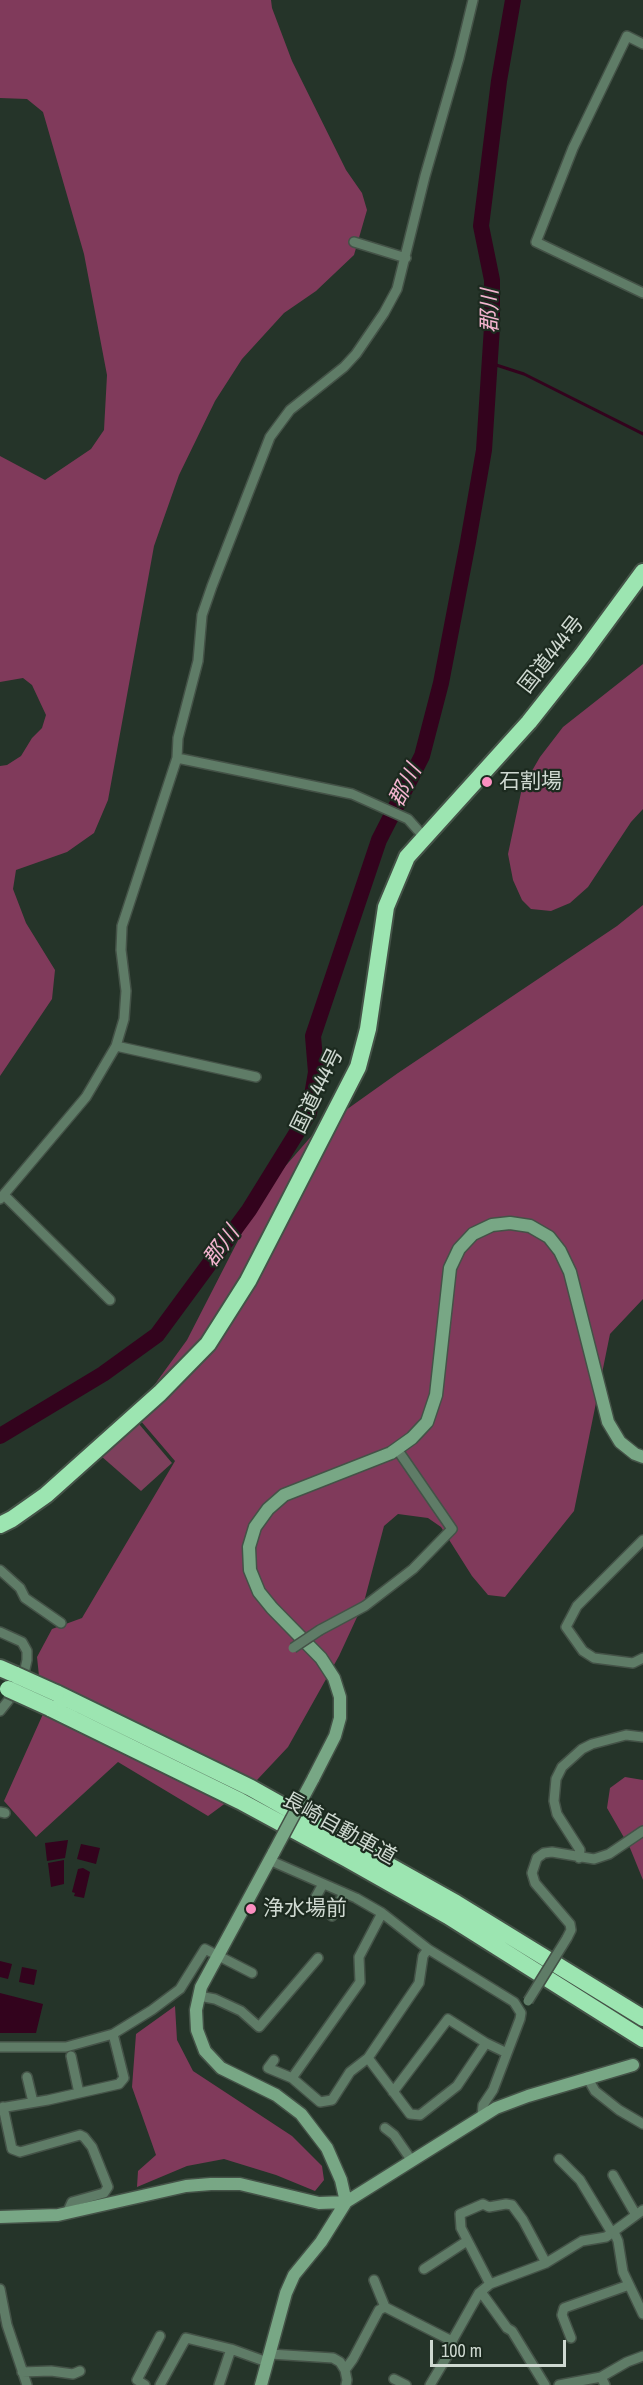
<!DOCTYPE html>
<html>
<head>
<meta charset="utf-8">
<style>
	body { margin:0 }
	#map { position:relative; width:643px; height:2385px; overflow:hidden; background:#253429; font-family:"Archivo Narrow",sans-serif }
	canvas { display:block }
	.scale { position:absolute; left:430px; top:2340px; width:136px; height:27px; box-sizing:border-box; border:3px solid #cfd9d1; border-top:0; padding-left:8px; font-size:18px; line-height:21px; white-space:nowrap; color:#cfd9d1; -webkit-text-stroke:4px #1c2a1f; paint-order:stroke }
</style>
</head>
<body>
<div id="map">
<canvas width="643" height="2385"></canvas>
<div class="scale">100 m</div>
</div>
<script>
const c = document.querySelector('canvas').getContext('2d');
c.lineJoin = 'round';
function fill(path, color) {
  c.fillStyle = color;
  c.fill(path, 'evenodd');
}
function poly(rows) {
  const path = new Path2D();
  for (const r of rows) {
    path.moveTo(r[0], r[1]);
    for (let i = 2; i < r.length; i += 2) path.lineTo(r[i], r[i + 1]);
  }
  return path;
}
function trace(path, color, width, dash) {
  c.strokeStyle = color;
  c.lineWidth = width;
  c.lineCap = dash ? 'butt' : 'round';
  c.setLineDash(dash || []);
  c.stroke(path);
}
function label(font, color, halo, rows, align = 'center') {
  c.font = font + ' "Archivo Narrow","Noto Sans JP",sans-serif';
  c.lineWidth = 4.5;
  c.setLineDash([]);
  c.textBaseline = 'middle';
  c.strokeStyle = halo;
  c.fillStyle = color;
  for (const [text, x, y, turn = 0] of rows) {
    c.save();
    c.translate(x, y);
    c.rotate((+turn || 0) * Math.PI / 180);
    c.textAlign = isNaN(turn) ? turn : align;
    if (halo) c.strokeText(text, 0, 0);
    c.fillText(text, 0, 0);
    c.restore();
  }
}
const green = poly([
	[139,1424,172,1463,141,1491,101,1456]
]);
const forest = poly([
	[0,0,271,0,272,8,292,61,346,170,362,193,367,210,354,255,316,291,284,313,242,359,215,401,179,475,154,546,108,800,94,833,67,852,16,870,13,889,26,923,55,970,52,999,0,1076,0,766,7,765,21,756,32,738,42,728,46,715,32,685,23,678,0,682,0,456,45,480,91,449,104,430,107,375,84,254,43,112,27,99,0,98],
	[643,664,643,809,631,822,588,887,570,903,551,911,531,909,522,900,513,880,508,854,522,788,540,757,563,727],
	[643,905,643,1299,610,1334,574,1511,505,1597,488,1595,472,1576,441,1527,428,1518,398,1514,384,1526,364,1602,339,1656,288,1747,257,1780,208,1816,118,1762,36,1837,4,1801,43,1714,37,1657,52,1629,82,1618,175,1461,134,1413,187,1340,248,1221,282,1170,315,1132,398,1073,617,926],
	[625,1777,643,1780,643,1880,630,1848,607,1808,610,1788],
	[175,2006,177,2040,193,2071,292,2136,322,2166,324,2180,315,2191,276,2175,224,2159,187,2166,137,2187,138,2171,156,2155,132,2087,136,2034]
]);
const water = poly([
	[68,1840,65,1858,47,1861,45,1843],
	[81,1844,100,1848,96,1864,77,1859],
	[64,1860,64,1884,51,1887,48,1863],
	[83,1868,90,1872,84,1898,74,1896,75,1893,72,1892,78,1869],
	[0,1961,12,1964,8,1979,0,1977],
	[22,1967,37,1970,34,1985,19,1982],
	[0,1993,43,2004,36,2033,0,2033]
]);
const stream = poly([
	[490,363,524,374,643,434]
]);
const river = poly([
	[0,1436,103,1374,157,1335,249,1210,309,1113,316,1072,313,1036,379,840,422,756,441,683,468,542,484,450,492,327,492,280,481,226,499,81,513,0]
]);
const street = poly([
	[643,44,627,36,573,148,536,242,643,293],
	[354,242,406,258],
	[177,758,352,794,408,819,424,837],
	[116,1046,256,1077],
	[5,1196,110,1300],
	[0,1199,86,1097,116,1046,124,1019,126,991,121,950,122,926,177,758,178,738,198,661,202,615,212,586,270,437,290,410,344,367,356,354,384,313,397,289,425,176,459,58,473,0],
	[643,1540,577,1606,566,1627,583,1651,594,1658,633,1663,643,1658],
	[0,1570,20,1588,25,1598,61,1623],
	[320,1630,365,1606,413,1569,452,1529,397,1449],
	[0,1632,22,1642,27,1651,27,1660,25,1669,8,1701,0,1711],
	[0,1812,5,1813],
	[579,1858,580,1850,557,1814,554,1801,556,1779,562,1767,582,1749,592,1744,626,1735,643,1737],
	[269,1860,356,1898,382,1913,428,1949,514,2002,521,2013,520,2019,493,2090,483,2105,482,2116],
	[312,1904,323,1884],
	[382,1913,359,1957,360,1982,292,2078,320,2102,332,2100,350,2072,368,2058,419,1983,423,1956,428,1949],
	[332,1916,344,1893],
	[567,1938,571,1930,570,1924,535,1883,532,1873,537,1858,544,1853,552,1852,594,1859,609,1854,643,1831],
	[199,1996,215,1999,241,2011,259,2027,318,1958],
	[0,2047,66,2047,113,2034,152,2010,180,1989,205,1949,252,1973],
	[71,2056,79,2093],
	[368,2058,410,2114,420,2115,457,2086,486,2043,507,2053],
	[274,2060,268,2068,292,2078],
	[27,2077,33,2102],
	[587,2077,595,2091,619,2110,643,2124],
	[393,2092,448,2019,486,2043],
	[3,2107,12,2149,20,2152,80,2135,84,2137,92,2147,108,2187,104,2193,72,2202,67,2213],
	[0,2108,48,2100,119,2084,124,2078,113,2034],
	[385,2128,394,2135,412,2161],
	[559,2159,580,2180,612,2233],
	[613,2175,636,2215],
	[614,2232,618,2241,623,2272,643,2314],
	[424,2269,467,2241],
	[374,2280,385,2307],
	[490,2284,461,2228,460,2214,483,2204,489,2207,506,2204,512,2205,523,2220,546,2263],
	[0,2289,7,2325,27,2385],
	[481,2292,507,2328,512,2331,545,2385],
	[571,2338,562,2315,564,2308,629,2285],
	[270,2354,333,2358,340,2362,345,2370,347,2380,346,2385],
	[345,2370,353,2359,379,2310,385,2307,452,2341,479,2293,490,2284,546,2263,582,2241,606,2237,643,2210],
	[22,2372,51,2371,73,2374,80,2371],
	[601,2377,627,2362,643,2356],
	[394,2379,406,2385],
	[145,2385,137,2380,160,2336],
	[160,2385,186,2338,231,2349],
	[219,2385,231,2349,267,2362],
	[430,2385,452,2348,452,2341],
	[559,2385,601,2377,605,2385]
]);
const secondary = poly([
	[313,1779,335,1736,340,1718,340,1697,334,1678,321,1658,272,1608,259,1592,250,1570,249,1547,255,1527,268,1509,284,1495,391,1453,412,1438,427,1422,436,1395,450,1268,459,1249,473,1234,492,1225,510,1223,530,1226,549,1237,560,1251,570,1272,608,1422,620,1442,635,1454,643,1457],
	[0,2217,58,2215,186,2186,211,2184,240,2184,319,2203,346,2202,496,2108,528,2096,633,2065],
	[261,2385,286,2293,294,2275,321,2242,346,2202,341,2180,327,2148,301,2114,276,2095,221,2068,205,2051,197,2030,196,2010,201,1987,274,1852]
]);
const highway = poly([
	[0,1525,12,1519,46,1495,160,1393,208,1344,248,1281,358,1067,368,1029,386,907,407,857,529,722,582,655,643,572],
	[0,1668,16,1675],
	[56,1693,251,1788,456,1903,643,2018],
	[50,1708,240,1801,347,1859,448,1916,643,2039]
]);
const streetBridge = poly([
	[293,1648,320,1630],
	[528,2001,567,1938]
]);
const secondaryBridge = poly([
	[274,1852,313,1779]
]);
const highwayBridge = poly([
	[16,1675,56,1693],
	[8,1689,50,1708]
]);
const markers = [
	[487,782,6,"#fc8fc1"],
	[251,1909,6,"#fc8fc1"]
];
const streetNames = [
	["国道444号",552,655,-52],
	["国道444号",318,1091,-64],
	["長崎自動車道",339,1829,29]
];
const poiNames = [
	["石割場",499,782],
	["浄水場前",263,1909]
];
const waterNames = [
	["郡川",491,311,-90],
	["郡川",406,786,-63],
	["郡川",222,1247,-54]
];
fill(green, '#7d405c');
fill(forest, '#803a5b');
fill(water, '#33031d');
trace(stream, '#33031d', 3);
trace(river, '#33031d', 16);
trace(street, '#445247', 12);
trace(secondary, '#445247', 15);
trace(highway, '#445247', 20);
trace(street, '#5f7c67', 9);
trace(secondary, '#78a785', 12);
trace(highway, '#9ce5b1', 16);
trace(streetBridge, '#445247', 12, []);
trace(secondaryBridge, '#445247', 15, []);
trace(highwayBridge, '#445247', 20, []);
trace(streetBridge, '#5f7c67', 9);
trace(secondaryBridge, '#78a785', 12);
trace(highwayBridge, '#9ce5b1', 16);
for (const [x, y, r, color] of markers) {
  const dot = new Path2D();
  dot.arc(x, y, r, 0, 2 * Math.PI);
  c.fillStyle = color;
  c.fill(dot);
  trace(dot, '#1c2a1f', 2);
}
label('21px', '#cfd9d1', '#1c2a1f', streetNames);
label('21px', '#cfd9d1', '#1c2a1f', poiNames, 'left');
label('italic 22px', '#f3b4cf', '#1c2a1f', waterNames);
</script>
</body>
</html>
